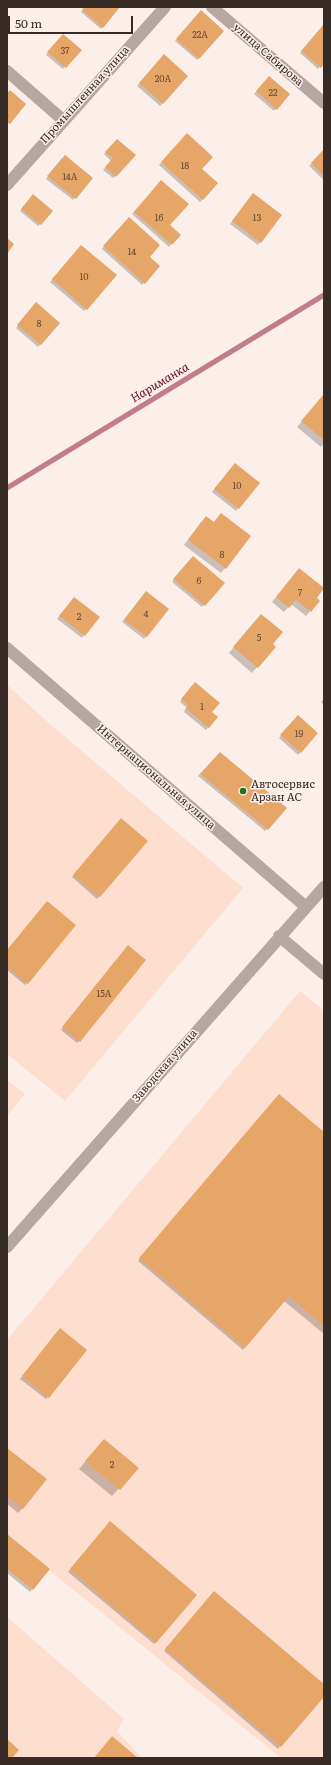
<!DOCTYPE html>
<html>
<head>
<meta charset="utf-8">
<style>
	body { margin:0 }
	#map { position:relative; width:331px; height:1765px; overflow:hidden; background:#fceee8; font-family:Literata,serif }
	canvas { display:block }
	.frame { position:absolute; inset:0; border:8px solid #372b25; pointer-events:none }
	.scale { position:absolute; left:8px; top:16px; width:125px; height:18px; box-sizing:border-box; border:2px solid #372b25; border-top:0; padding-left:5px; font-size:12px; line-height:14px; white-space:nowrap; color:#372b25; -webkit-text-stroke:3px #fceee8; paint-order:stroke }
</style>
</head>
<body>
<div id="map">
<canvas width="331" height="1765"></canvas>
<div class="frame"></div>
<div class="scale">50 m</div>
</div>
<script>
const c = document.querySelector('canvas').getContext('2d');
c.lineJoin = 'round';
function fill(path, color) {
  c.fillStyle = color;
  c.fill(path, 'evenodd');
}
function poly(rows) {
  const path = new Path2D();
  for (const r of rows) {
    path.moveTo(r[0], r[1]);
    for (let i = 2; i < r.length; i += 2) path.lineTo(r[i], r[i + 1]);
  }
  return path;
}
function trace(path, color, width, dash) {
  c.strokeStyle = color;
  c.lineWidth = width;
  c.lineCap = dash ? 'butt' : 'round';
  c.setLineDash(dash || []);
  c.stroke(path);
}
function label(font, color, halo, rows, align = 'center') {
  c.font = font + ' Literata,serif';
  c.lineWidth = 3;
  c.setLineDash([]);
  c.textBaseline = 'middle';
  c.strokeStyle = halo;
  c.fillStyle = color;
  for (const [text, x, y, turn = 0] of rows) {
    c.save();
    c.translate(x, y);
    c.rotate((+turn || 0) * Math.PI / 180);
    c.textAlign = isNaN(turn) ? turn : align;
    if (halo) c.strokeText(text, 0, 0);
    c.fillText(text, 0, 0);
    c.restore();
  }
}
const built = poly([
	[7,685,51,725,243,888,65,1101,7,1054],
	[300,991,324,1011,324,1758,281,1758,7,1536,7,1340],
	[7,1080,25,1094,7,1116],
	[7,1617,124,1719,117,1731,142,1758,7,1758]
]);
const shadow = poly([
	[85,7,118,7,101,29,81,12],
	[199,14,199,58,197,60,175,41],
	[324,25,324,62,318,69,300,53],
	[61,37,80,50,63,69,46,55],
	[164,56,187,76,160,106,137,86],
	[267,80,289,94,274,111,254,94],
	[187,135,201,169,217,183,200,202,159,165],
	[117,140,134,156,113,178,103,170,111,161,104,154],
	[324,150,324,180,309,166],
	[62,158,91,178,73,200,46,179],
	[161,182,168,225,179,235,169,247,132,214],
	[251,196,281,215,258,245,230,224],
	[31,198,40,224,38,226,20,211],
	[129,219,149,257,159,267,142,285,102,249],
	[79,248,86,309,84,311,50,282],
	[34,306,59,323,38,347,16,328],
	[324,394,324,443,321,447,297,427],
	[233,466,258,483,236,511,212,492],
	[221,514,225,568,221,573,184,545,201,522,213,523],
	[191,559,204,605,202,607,172,582],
	[295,574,315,598,310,611,306,616,291,604,284,612,272,602],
	[144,594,167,609,144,639,122,622],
	[72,600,99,617,82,638,57,619],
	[256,620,274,647,252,673,229,653],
	[193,686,211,712,217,717,206,730,184,712,186,707,180,702],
	[324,698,324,705,321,702],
	[295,719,317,733,298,755,279,738],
	[220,753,267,829,265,831,198,776],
	[119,822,146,841,97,899,72,877],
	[126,949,79,1041,77,1043,61,1030],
	[7,951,27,983,25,985,7,970],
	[277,1097,324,1133,324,1334,284,1301,243,1350,138,1261],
	[57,1332,48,1397,46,1399,20,1379],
	[104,1440,137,1468,112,1496,79,1469],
	[7,1449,23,1508,18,1513,7,1504],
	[108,1525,156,1642,154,1644,68,1572],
	[7,1535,49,1569,30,1592,7,1573],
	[212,1594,324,1685,324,1695,278,1749,164,1651]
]);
const stream = poly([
	[7,488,324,295]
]);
const building = poly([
	[84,7,120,7,103,28,82,10],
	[201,10,224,31,199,59,176,39],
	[324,24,324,64,321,68,301,51],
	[63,34,82,50,66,68,47,52],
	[164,54,188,76,163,104,139,83],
	[269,76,290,94,277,110,256,91],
	[10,90,26,104,10,124,7,122,7,93],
	[187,133,213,157,202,169,218,183,203,200,161,162],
	[117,139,136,155,116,177,105,167,113,158,105,152],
	[324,149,324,176,311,163],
	[65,155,93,178,76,199,47,176],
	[161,180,189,204,170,225,181,235,172,245,134,212],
	[253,193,282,215,261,243,232,221],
	[33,194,53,211,41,225,21,209],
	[129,217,160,245,150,257,160,266,145,284,103,246],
	[7,238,14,244,7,254],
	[81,245,117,275,87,310,52,279],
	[36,302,60,323,41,345,17,325],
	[324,394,324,440,301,421],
	[235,463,260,483,239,509,214,489],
	[221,513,251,536,226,569,188,540,206,516,214,522],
	[193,556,225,583,205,606,173,579],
	[299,568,324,588,317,598,320,601,311,612,296,600,289,608,276,597],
	[146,591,169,609,147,637,124,620],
	[74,597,100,617,85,636,59,616],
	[261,614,283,632,273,644,276,647,258,668,233,647],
	[195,682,220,703,212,712,218,717,209,728,186,709,188,705,181,699],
	[298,715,318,733,301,753,280,735],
	[220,752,287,808,268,830,200,774],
	[121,818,148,841,100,897,73,875],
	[47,901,76,925,28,984,7,966,7,950],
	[128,945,146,960,80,1042,62,1027],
	[279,1094,324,1132,324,1326,289,1296,245,1348,139,1258],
	[60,1328,87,1350,49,1398,22,1376],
	[104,1439,139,1468,120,1490,85,1461],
	[7,1448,47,1479,23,1509,7,1496],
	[110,1521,197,1595,156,1643,70,1569],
	[7,1534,50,1569,33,1590,7,1569],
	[214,1591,324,1684,324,1697,281,1747,165,1649],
	[112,1736,138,1758,94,1758],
	[7,1739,19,1750,12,1758,7,1758]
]);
const minor = poly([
	[212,7,324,103],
	[7,71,63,120],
	[7,185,165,7],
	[7,648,306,907],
	[279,936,324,974],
	[7,1247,324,887]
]);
const markers = [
	[243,791,4,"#257217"]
];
const numberNames = [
	["22А",200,35],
	["37",65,51],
	["20А",163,79],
	["22",273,93],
	["18",185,166],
	["14А",70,177],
	["16",159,218],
	["13",257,218],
	["14",132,252],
	["10",84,277],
	["8",39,324],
	["10",237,486],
	["8",222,555],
	["6",199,581],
	["7",300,593],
	["4",146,614],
	["2",79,617],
	["5",259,638],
	["1",202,707],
	["19",299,734],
	["15А",104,994],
	["2",112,1465]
];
const streetNames = [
	["улица Сабирова",268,55,41],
	["Промышленная улица",85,95,-48],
	["Интернациональная улица",156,777,41],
	["Заводская улица",165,1066,-49]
];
const poiNames = [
	["Автосервис",251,785],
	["Арзан АС",251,798]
];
const waterNames = [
	["Нариманка",160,383,-31]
];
fill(built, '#fedecf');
fill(shadow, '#0003');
trace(stream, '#c27e88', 5);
fill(building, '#e6a667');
trace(minor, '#b7a7a4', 12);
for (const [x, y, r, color] of markers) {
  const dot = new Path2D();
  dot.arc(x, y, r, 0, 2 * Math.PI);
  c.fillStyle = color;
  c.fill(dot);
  trace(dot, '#fceee8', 1.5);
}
label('9px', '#634a36', null, numberNames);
label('11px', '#372b25', '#fceee8', streetNames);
label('11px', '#372b25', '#fceee8', poiNames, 'left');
label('italic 12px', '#62132b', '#fceee8', waterNames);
</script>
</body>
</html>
